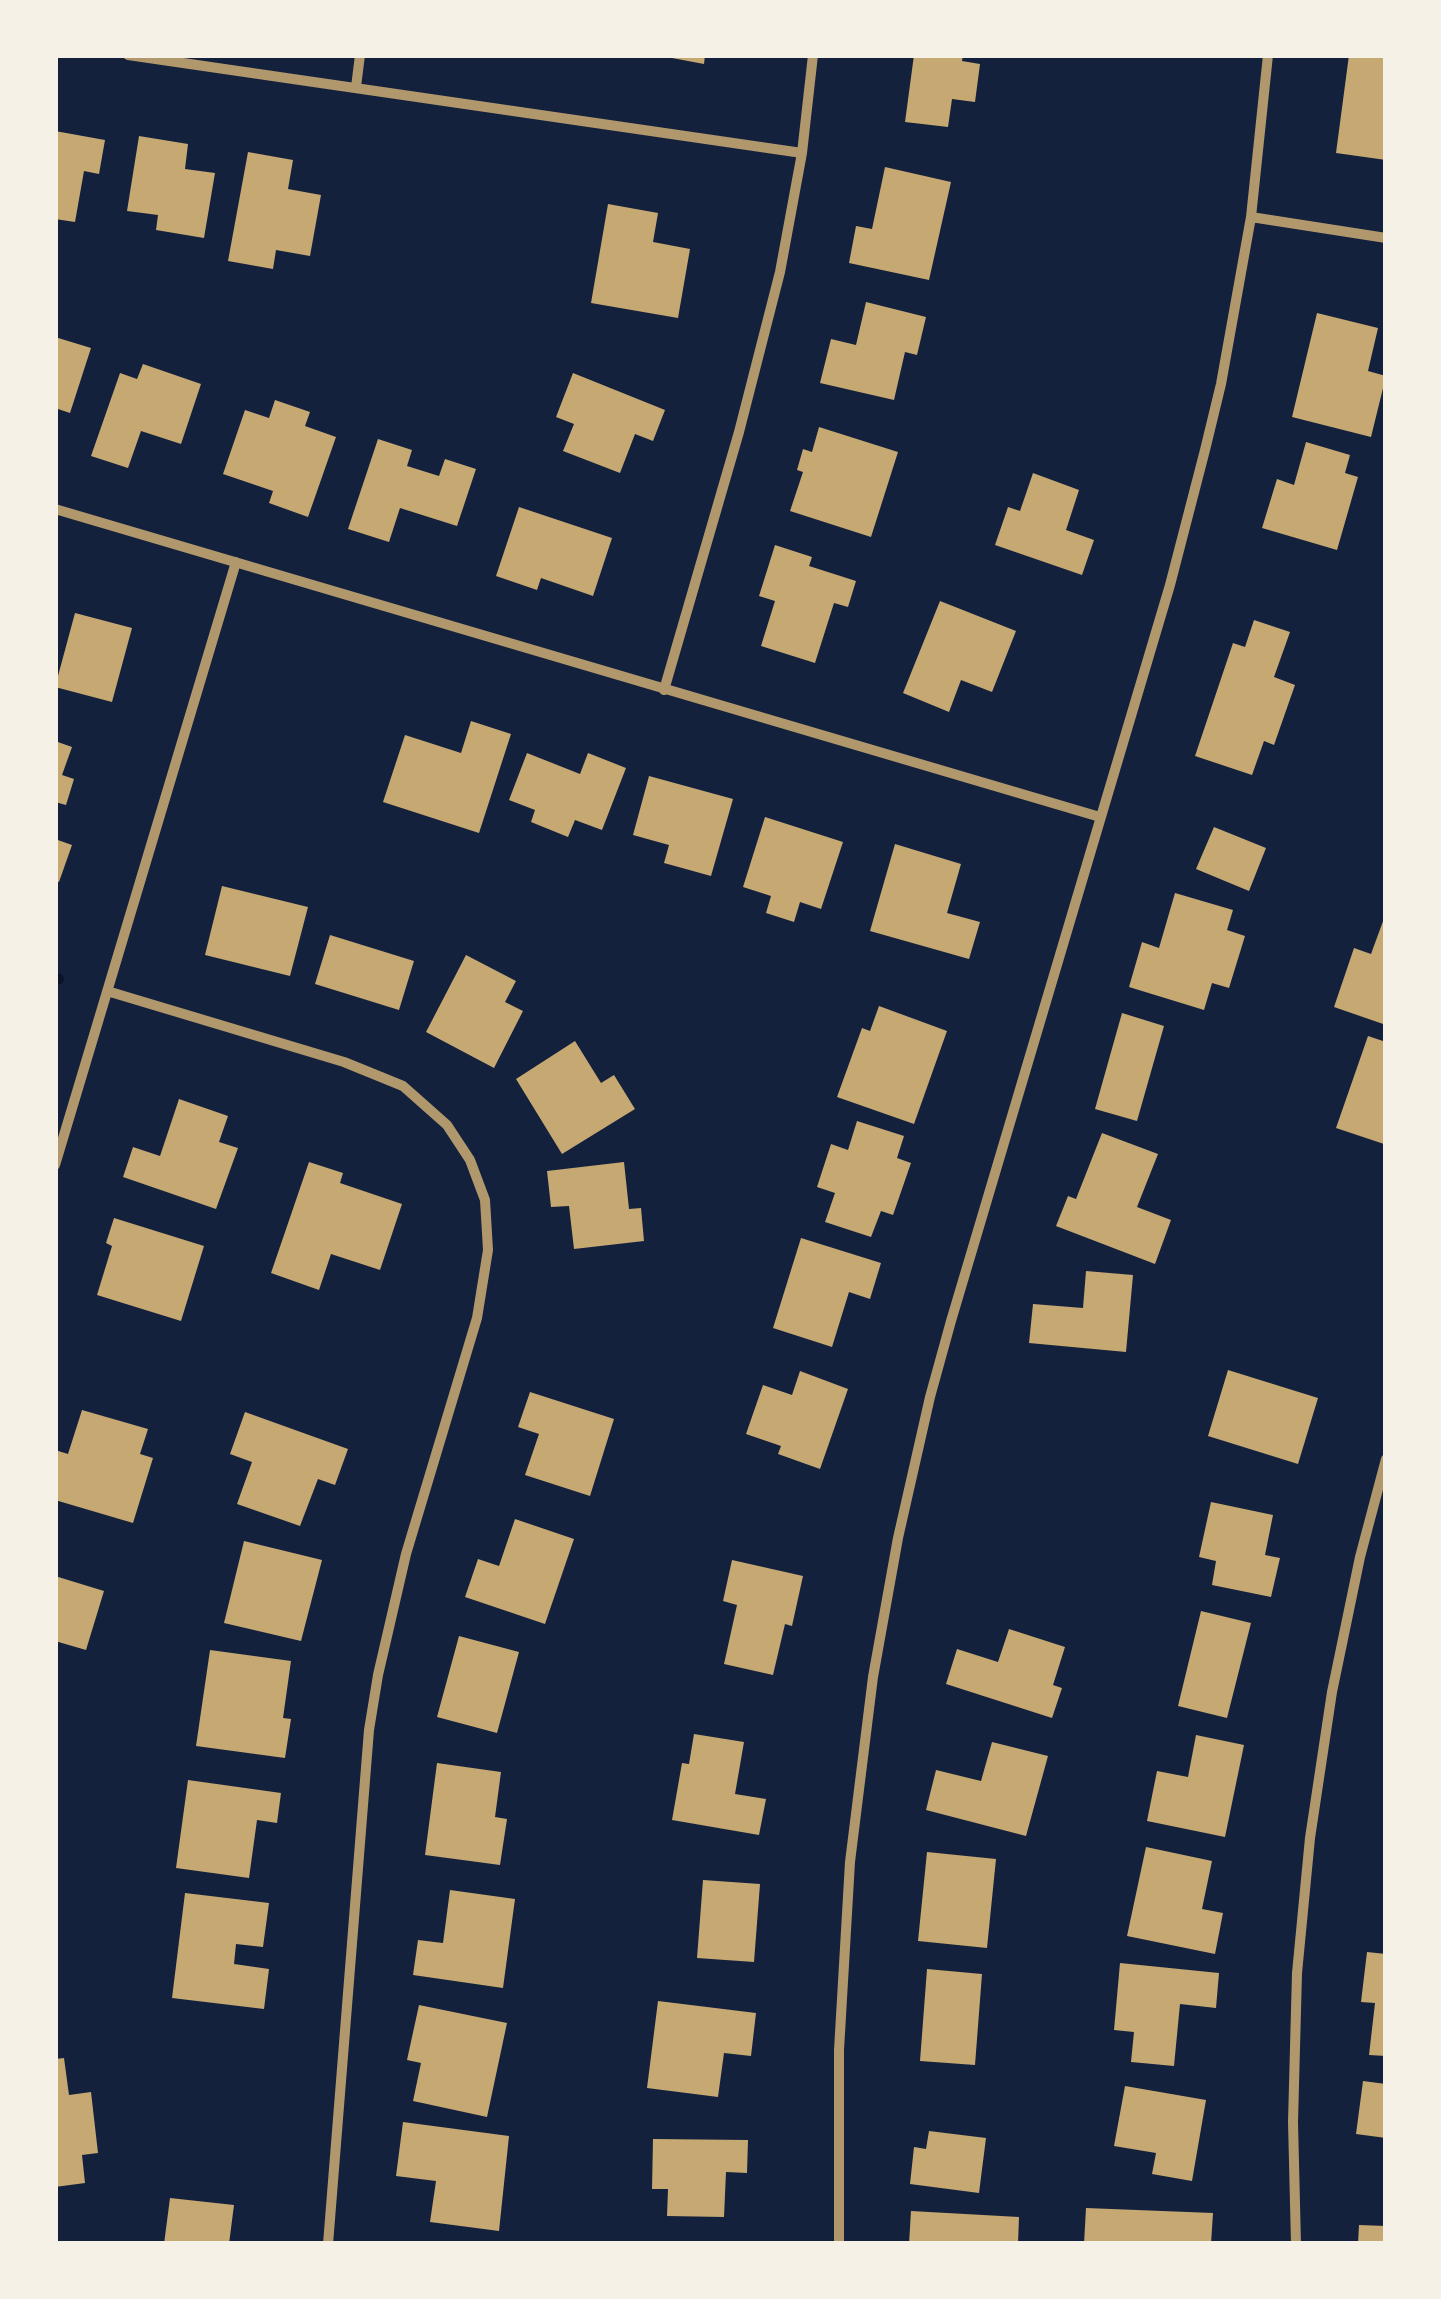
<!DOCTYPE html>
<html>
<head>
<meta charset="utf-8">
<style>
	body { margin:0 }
	#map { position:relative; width:1441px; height:2299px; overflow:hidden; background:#14213d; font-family:"DM Sans",sans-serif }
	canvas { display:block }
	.frame { position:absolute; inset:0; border:58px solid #f6f1e7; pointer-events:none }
</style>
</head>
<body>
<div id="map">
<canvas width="1441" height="2299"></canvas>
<div class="frame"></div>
</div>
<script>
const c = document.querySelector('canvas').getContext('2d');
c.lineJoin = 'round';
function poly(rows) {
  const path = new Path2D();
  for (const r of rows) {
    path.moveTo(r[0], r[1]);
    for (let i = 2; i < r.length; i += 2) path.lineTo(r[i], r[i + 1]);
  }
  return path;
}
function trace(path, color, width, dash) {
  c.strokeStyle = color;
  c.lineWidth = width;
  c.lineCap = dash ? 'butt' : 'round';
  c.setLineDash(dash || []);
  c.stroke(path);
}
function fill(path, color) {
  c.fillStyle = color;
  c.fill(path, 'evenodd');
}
const stream = poly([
	[55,977,59,979]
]);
const building = poly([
	[656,55,705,55,704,64],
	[914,55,963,55,962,61,980,64,975,102,952,99,948,127,905,122],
	[1349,55,1386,55,1386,160,1336,153],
	[55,131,105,140,99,174,84,171,75,222,55,219],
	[139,136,188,144,185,169,215,173,204,238,156,230,158,215,127,211],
	[248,152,293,160,288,189,321,195,310,256,276,250,273,269,228,261],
	[885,167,951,182,929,280,849,263,856,226,872,229],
	[608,204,658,213,653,242,690,249,678,318,591,303],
	[866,302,926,317,917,355,905,352,894,400,820,383,831,339,856,345],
	[1317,313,1378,328,1368,371,1386,376,1371,437,1292,417],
	[55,337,91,348,70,413,55,408],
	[143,364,201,384,181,444,141,431,128,468,91,456,120,373,137,379],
	[573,373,665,410,653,441,635,434,620,473,563,451,574,424,556,417],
	[275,400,310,412,305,426,336,437,308,517,269,503,273,491,223,474,245,410,269,418],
	[819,427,898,452,871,537,790,511,803,472,797,470,803,449,812,452],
	[378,439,412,450,407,466,439,476,445,459,476,469,457,526,400,508,389,542,348,529],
	[1306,442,1350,455,1345,473,1358,477,1337,550,1262,528,1277,479,1294,485],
	[1033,473,1079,490,1066,530,1094,540,1082,575,995,545,1008,507,1020,511],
	[519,507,612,538,593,596,541,578,537,590,496,576],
	[775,545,812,557,809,566,856,581,848,607,834,603,815,663,761,646,775,601,759,596],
	[940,601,1016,631,992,692,961,680,949,712,903,693],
	[75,613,132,628,112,702,55,687],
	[1254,620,1290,632,1274,677,1295,685,1274,745,1264,741,1252,775,1195,756,1233,643,1245,647],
	[471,721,511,734,479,833,383,802,405,735,461,753],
	[55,741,72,747,62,775,74,779,66,805,55,802],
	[527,753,580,774,588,753,626,768,602,830,575,820,568,837,531,822,535,810,509,800],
	[649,776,733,799,711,876,664,863,669,845,633,835],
	[765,817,843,842,821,909,800,902,794,922,766,913,771,896,743,887],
	[1214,827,1266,848,1249,891,1196,869],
	[55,839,72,845,59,882,55,881],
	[895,844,961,864,947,913,980,922,969,959,870,931],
	[222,886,308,907,290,976,205,955],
	[1175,893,1233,910,1227,930,1245,936,1229,988,1212,983,1204,1010,1129,987,1142,942,1159,948],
	[1386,913,1386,1025,1334,1007,1354,948,1371,954],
	[330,935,414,961,399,1010,315,984],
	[466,955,516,981,505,1002,523,1011,494,1068,426,1032],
	[879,1006,947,1031,914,1124,837,1097,862,1028,870,1031],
	[1122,1013,1164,1026,1137,1121,1095,1109],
	[1368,1036,1386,1042,1384,1144,1336,1128],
	[575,1041,601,1083,614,1075,635,1109,562,1154,516,1079],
	[179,1099,228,1116,219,1142,238,1148,216,1209,123,1177,133,1147,160,1156],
	[857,1121,904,1136,897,1158,911,1163,893,1215,881,1211,871,1237,825,1222,835,1193,817,1187,831,1144,848,1150],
	[1102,1133,1158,1154,1137,1207,1171,1220,1155,1264,1056,1226,1068,1196,1076,1199],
	[309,1162,343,1173,340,1183,402,1204,380,1270,331,1254,319,1290,271,1273],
	[624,1162,629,1209,641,1208,644,1241,574,1249,569,1206,551,1207,547,1171],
	[114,1218,204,1246,181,1321,97,1295,112,1246,106,1243],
	[801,1238,881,1263,870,1299,849,1292,832,1347,773,1328],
	[1086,1271,1133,1275,1126,1352,1029,1343,1033,1304,1083,1308],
	[1228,1370,1318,1398,1298,1464,1208,1436],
	[800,1371,848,1389,820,1469,778,1454,781,1446,746,1434,763,1385,792,1395],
	[530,1392,614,1419,590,1496,525,1475,539,1434,518,1427],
	[82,1410,148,1429,140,1454,153,1458,133,1523,55,1500,55,1450,68,1454],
	[245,1412,348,1449,335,1485,318,1479,300,1526,237,1504,252,1462,230,1454],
	[1211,1502,1273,1515,1265,1555,1280,1558,1271,1597,1212,1585,1216,1561,1199,1557],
	[515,1519,574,1539,545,1624,465,1597,478,1559,499,1566],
	[244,1541,322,1560,301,1641,224,1623],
	[732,1560,803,1576,792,1626,785,1624,773,1675,724,1664,737,1605,723,1601],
	[55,1576,104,1591,86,1650,55,1641],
	[1201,1611,1251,1623,1227,1718,1178,1706],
	[1009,1629,1065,1647,1053,1685,1062,1688,1052,1718,946,1684,957,1649,998,1662],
	[459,1636,519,1652,497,1733,437,1717],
	[210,1650,291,1661,283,1718,291,1719,285,1758,196,1746],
	[694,1734,744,1742,735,1794,766,1799,759,1835,672,1820,682,1763,689,1764],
	[1196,1735,1244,1745,1225,1837,1147,1821,1157,1771,1188,1777],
	[992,1742,1048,1756,1026,1836,926,1810,936,1770,981,1781],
	[437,1763,501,1772,495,1817,507,1819,500,1865,425,1855],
	[188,1780,281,1793,277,1823,257,1820,249,1878,176,1868],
	[1146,1847,1212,1861,1202,1909,1223,1913,1215,1954,1127,1936],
	[927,1852,996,1859,987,1948,918,1941],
	[703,1880,760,1884,754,1962,697,1958],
	[450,1890,515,1899,503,1988,413,1975,418,1940,443,1943],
	[185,1893,269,1903,263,1947,236,1944,234,1964,269,1969,264,2009,172,1998],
	[1367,1952,1386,1954,1386,2056,1369,2055,1375,2003,1361,2002],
	[1120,1963,1219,1973,1216,2008,1180,2004,1174,2066,1131,2062,1134,2032,1114,2030],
	[927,1969,982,1974,975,2065,920,2061],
	[658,2001,756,2013,751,2056,724,2053,718,2097,647,2088],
	[419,2005,507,2023,487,2117,413,2101,421,2063,407,2060],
	[64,2058,69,2095,91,2092,98,2153,82,2155,85,2183,55,2187,55,2059],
	[1363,2081,1386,2084,1386,2138,1356,2134],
	[1125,2086,1206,2100,1192,2181,1152,2174,1156,2153,1114,2146],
	[403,2122,509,2136,499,2231,430,2222,436,2181,396,2176],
	[929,2131,986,2138,979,2193,910,2184,914,2147,926,2149],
	[653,2139,748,2140,747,2173,726,2172,724,2217,667,2216,668,2189,652,2189],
	[170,2198,234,2205,229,2244,164,2244],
	[1086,2208,1213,2213,1211,2244,1084,2244],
	[911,2211,1019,2217,1018,2244,909,2244],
	[1359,2225,1386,2226,1386,2244,1358,2244]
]);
const minor = poly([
	[128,55,802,153],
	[356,87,360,55],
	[1251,217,1386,238],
	[55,509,1100,817],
	[664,690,739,432,780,272,802,153,813,55],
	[107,991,344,1062,403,1086,447,1125,470,1160,485,1200,488,1250,477,1318,406,1554,378,1675,369,1730,328,2244],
	[55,1165,236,562],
	[839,2244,839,2050,850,1862,873,1677,898,1538,930,1397,951,1321,1170,585,1205,450,1221,384,1251,217,1268,55],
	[1296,2244,1293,2122,1297,1973,1310,1838,1332,1692,1360,1557,1386,1459]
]);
trace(stream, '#0b132b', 10);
fill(building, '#c6a872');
trace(minor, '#b1986c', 10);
</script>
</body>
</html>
